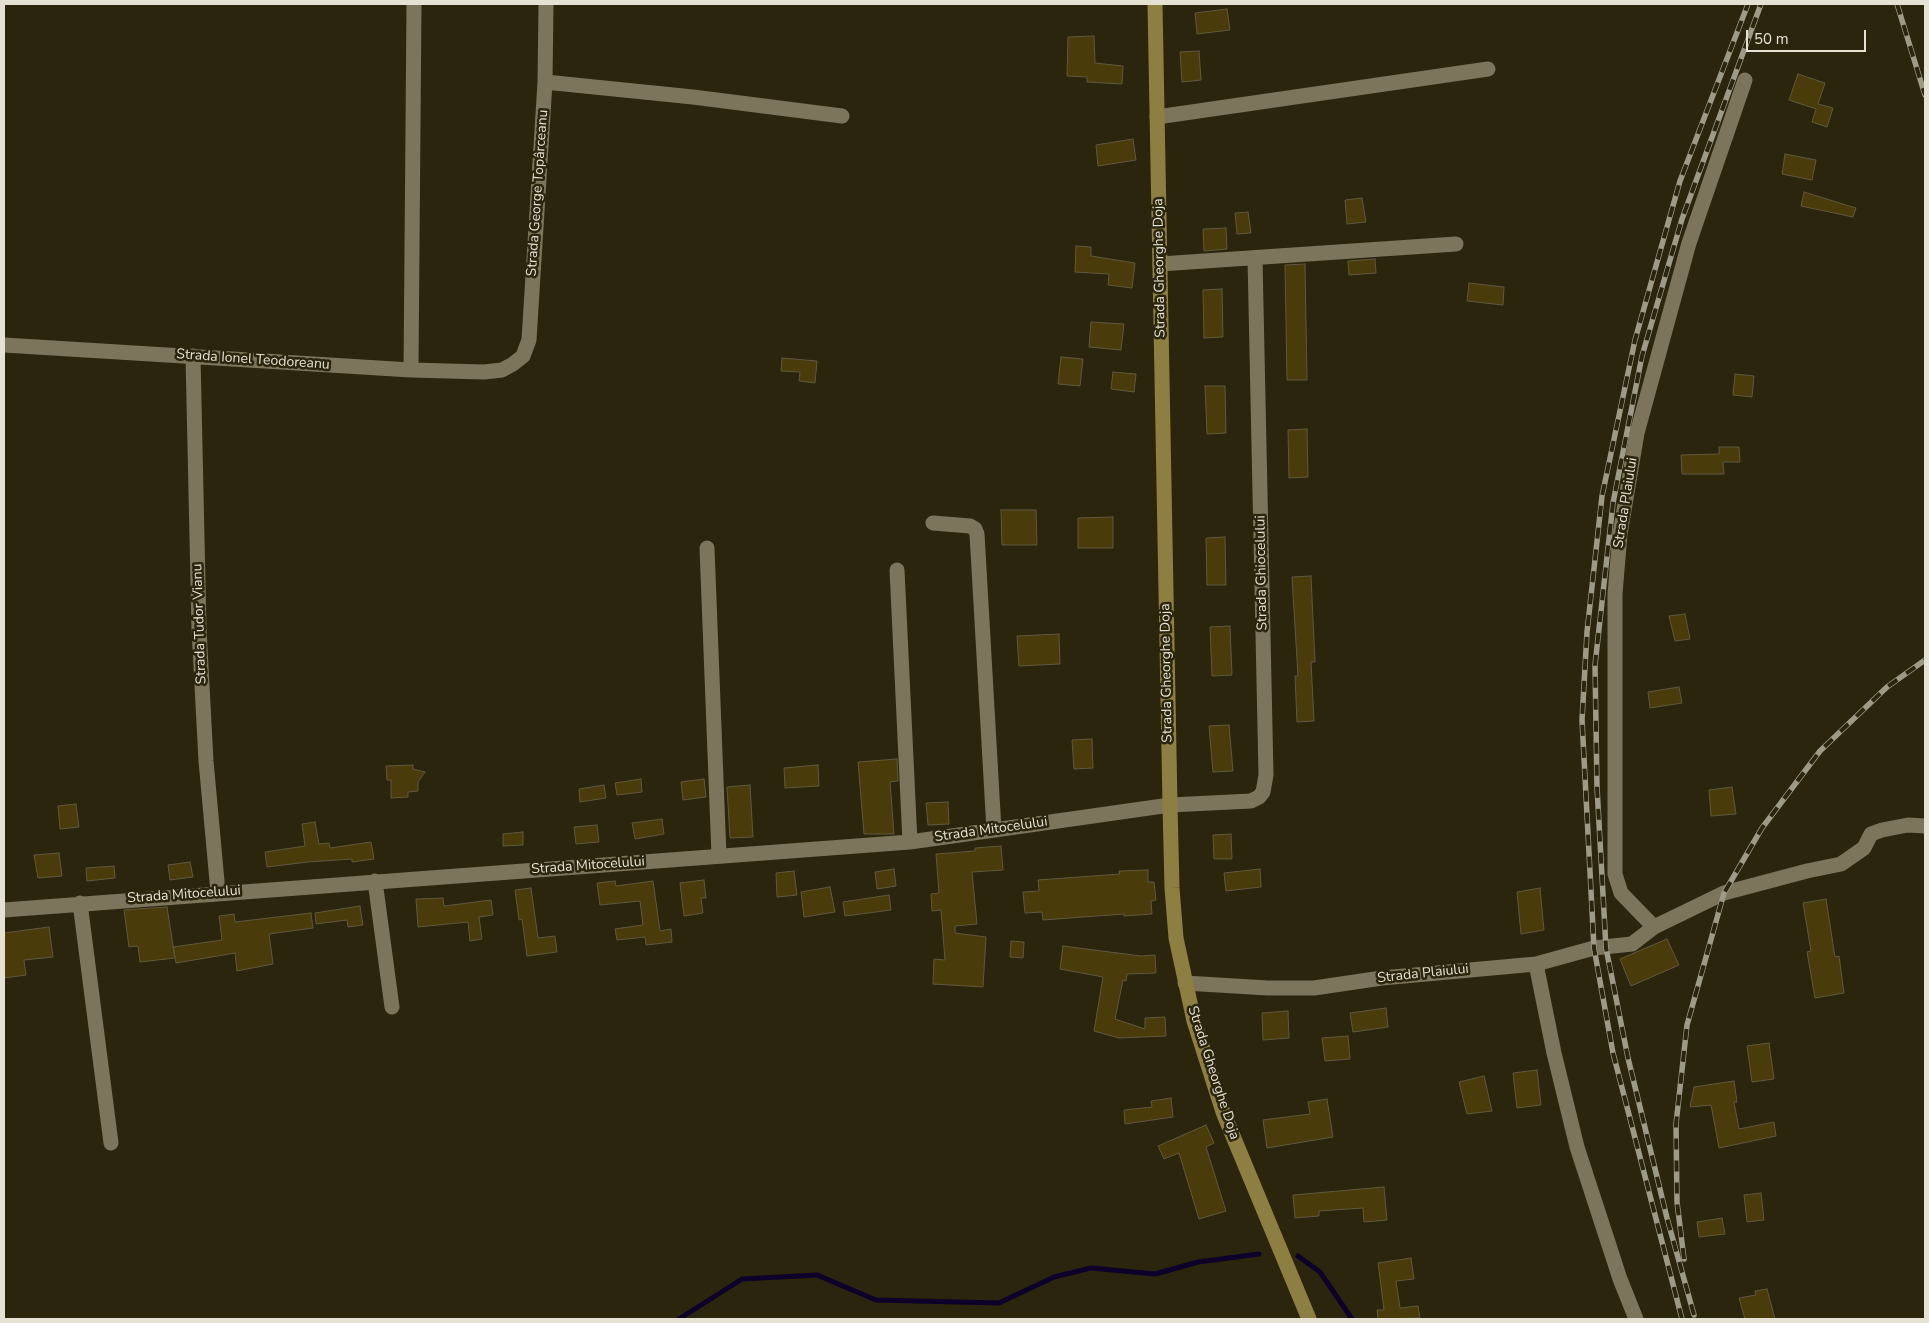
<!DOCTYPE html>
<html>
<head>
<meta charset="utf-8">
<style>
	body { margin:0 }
	#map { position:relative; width:1929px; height:1323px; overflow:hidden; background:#2b250e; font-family:"Nunito Sans",sans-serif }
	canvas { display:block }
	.frame { position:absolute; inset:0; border:5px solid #e5e1d3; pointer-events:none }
	.scale { position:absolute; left:1746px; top:30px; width:120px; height:22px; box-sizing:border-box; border:2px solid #e5e1d3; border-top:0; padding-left:6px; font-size:15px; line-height:18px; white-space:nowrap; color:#e5e1d3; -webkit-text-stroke:4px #2b250e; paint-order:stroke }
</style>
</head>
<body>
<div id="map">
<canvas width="1929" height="1323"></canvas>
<div class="frame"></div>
<div class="scale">50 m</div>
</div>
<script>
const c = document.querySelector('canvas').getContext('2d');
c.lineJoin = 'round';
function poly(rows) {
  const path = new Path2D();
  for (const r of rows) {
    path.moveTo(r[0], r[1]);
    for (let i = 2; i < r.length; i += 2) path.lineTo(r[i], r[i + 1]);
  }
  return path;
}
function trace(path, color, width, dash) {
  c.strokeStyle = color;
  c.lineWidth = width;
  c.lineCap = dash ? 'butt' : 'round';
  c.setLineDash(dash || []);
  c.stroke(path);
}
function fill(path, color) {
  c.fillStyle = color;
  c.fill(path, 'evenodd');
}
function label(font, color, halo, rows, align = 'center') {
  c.font = font + ' "Nunito Sans",sans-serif';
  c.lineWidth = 5;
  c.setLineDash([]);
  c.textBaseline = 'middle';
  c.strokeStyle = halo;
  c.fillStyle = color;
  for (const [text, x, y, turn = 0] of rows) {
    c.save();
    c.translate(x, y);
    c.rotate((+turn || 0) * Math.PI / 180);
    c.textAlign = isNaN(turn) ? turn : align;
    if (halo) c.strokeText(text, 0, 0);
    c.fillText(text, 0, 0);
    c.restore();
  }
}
const stream = poly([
	[1298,1256,1320,1272,1352,1319],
	[679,1319,742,1279,817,1275,876,1300,999,1303,1054,1277,1091,1268,1155,1274,1198,1262,1259,1254]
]);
const building = poly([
	[1227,9,1230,30,1197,34,1195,13,1227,9],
	[1094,36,1095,63,1123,66,1122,84,1087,82,1087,77,1067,76,1068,37,1094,36],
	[1199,51,1201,80,1182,82,1180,52,1199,51],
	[1798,74,1825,83,1818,104,1833,108,1827,127,1812,122,1816,109,1789,100,1798,74],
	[1133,139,1136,160,1098,166,1096,145,1133,139],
	[1785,154,1816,160,1812,180,1782,174,1785,154],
	[1804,192,1856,208,1853,217,1801,206,1804,192],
	[1362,198,1366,222,1347,224,1345,200,1362,198],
	[1248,212,1251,233,1237,234,1235,213,1248,212],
	[1226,228,1227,249,1204,251,1203,229,1226,228],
	[1076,246,1091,247,1091,256,1135,263,1132,288,1108,285,1109,274,1075,272,1076,246],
	[1375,259,1376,273,1349,275,1348,261,1375,259],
	[1305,264,1307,380,1287,380,1285,265,1305,264],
	[1469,283,1504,287,1503,305,1467,301,1469,283],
	[1222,289,1223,337,1204,338,1203,290,1222,289],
	[1091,322,1124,324,1121,350,1089,347,1091,322],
	[1061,357,1083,359,1080,386,1058,384,1061,357],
	[782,358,817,361,815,383,799,381,800,372,781,371,782,358],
	[1113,372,1136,374,1134,392,1111,389,1113,372],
	[1735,374,1754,376,1752,397,1733,395,1735,374],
	[1205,386,1225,386,1226,433,1207,434,1205,386],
	[1307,429,1308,477,1289,478,1288,430,1307,429],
	[1719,447,1739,447,1740,462,1723,462,1724,474,1682,474,1681,455,1719,454,1719,447],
	[1001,510,1036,510,1037,545,1002,545,1001,510],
	[1113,517,1113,548,1078,548,1078,518,1113,517],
	[1225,537,1226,585,1207,585,1206,538,1225,537],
	[1311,576,1315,662,1311,662,1314,721,1297,722,1295,676,1298,676,1292,577,1311,576],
	[1685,614,1690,639,1675,641,1669,616,1685,614],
	[1230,626,1232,675,1212,676,1210,627,1230,626],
	[1059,634,1060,664,1019,666,1017,636,1059,634],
	[1679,687,1682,703,1650,708,1648,692,1679,687],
	[1229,725,1233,771,1213,772,1209,726,1229,725],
	[1092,739,1093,768,1074,769,1072,740,1092,739],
	[897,759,898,781,890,782,894,834,864,834,858,762,897,759],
	[413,765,413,769,425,772,418,782,418,791,408,792,408,797,391,798,391,780,387,780,386,766,413,765],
	[818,765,819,786,785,788,784,768,818,765],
	[641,779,642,792,617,795,615,783,641,779],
	[704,779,706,797,683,800,681,782,704,779],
	[604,785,606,798,580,802,579,789,604,785],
	[750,785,753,837,730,838,727,787,750,785],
	[1732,787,1736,814,1711,816,1709,790,1732,787],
	[948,802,949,824,928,825,926,803,948,802],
	[76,804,79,827,60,829,58,806,76,804],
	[662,819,664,834,635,839,632,823,662,819],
	[315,822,319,844,329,843,330,848,371,842,374,859,352,862,352,859,308,862,267,867,265,852,305,846,302,824,315,822],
	[597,825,599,842,576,844,574,827,597,825],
	[523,832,523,845,503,846,503,834,523,832],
	[1231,834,1232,859,1214,859,1213,835,1231,834],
	[1001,846,1003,870,972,872,977,924,955,926,955,933,986,937,983,987,933,984,934,959,945,960,941,910,932,911,931,894,939,893,936,854,975,851,975,848,1001,846],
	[59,853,62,876,38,878,34,855,59,853],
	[190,862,193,877,170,880,168,865,190,862],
	[114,866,115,878,87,881,86,868,114,866],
	[894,869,896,886,877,889,875,872,894,869],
	[1260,869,1261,887,1226,891,1224,873,1260,869],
	[1148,870,1148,882,1154,882,1156,900,1151,901,1152,914,1124,916,1124,914,1043,920,1042,912,1025,913,1023,892,1039,891,1038,880,1120,874,1119,871,1148,870],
	[794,871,797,895,777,897,776,873,794,871],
	[704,880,706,898,701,898,703,913,684,916,680,883,704,880],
	[615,881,616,886,653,881,660,931,671,929,672,942,646,945,645,937,617,940,615,929,643,925,640,901,600,905,597,883,615,881],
	[830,887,835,912,804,917,801,892,830,887],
	[531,888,538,938,555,936,557,952,527,956,522,919,519,920,515,890,531,888],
	[1540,888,1544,930,1521,934,1517,892,1540,888],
	[889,895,891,910,845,916,843,902,889,895],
	[443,898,444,906,491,900,493,915,479,917,482,939,470,941,468,922,418,927,416,899,443,898],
	[1826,899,1835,957,1839,956,1844,993,1815,998,1807,952,1811,951,1803,903,1826,899],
	[360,906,363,925,348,927,347,920,316,924,315,913,360,906],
	[167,907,175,958,140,962,138,946,129,947,124,910,167,907],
	[311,913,313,928,269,934,273,964,237,971,235,953,176,963,173,947,222,940,219,916,234,914,235,922,311,913],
	[49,927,53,957,24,960,26,975,4,978,4,933,49,927],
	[1667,939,1679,965,1631,986,1620,959,1667,939],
	[1011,941,1024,942,1023,958,1010,957,1011,941],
	[1063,946,1141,956,1155,955,1156,973,1127,974,1126,981,1123,980,1115,1019,1145,1029,1145,1018,1165,1017,1166,1036,1119,1038,1094,1031,1103,977,1060,969,1063,946],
	[1386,1008,1388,1027,1353,1032,1350,1013,1386,1008],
	[1288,1011,1289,1038,1263,1040,1262,1013,1288,1011],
	[1348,1036,1350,1059,1325,1061,1322,1038,1348,1036],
	[1769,1043,1774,1079,1752,1082,1747,1046,1769,1043],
	[1537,1070,1541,1105,1517,1108,1513,1073,1537,1070],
	[1484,1076,1492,1111,1467,1114,1459,1082,1484,1076],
	[1734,1081,1737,1102,1734,1102,1739,1129,1774,1122,1776,1136,1719,1148,1711,1105,1690,1107,1694,1087,1734,1081],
	[1171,1098,1173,1117,1125,1124,1124,1110,1152,1107,1151,1101,1171,1098],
	[1327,1099,1333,1137,1267,1148,1263,1120,1310,1114,1308,1102,1327,1099],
	[1206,1125,1214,1143,1206,1147,1226,1211,1199,1219,1179,1153,1164,1159,1158,1146,1206,1125],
	[1384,1187,1387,1220,1364,1222,1363,1208,1319,1211,1319,1216,1295,1218,1293,1195,1384,1187],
	[1761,1193,1764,1220,1747,1222,1744,1195,1761,1193],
	[1722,1218,1725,1234,1699,1237,1697,1222,1722,1218],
	[1411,1258,1414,1279,1396,1281,1400,1308,1418,1306,1420,1318,1378,1319,1377,1310,1384,1310,1378,1263,1411,1258],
	[1767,1289,1775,1319,1745,1319,1739,1298,1756,1295,1755,1291,1767,1289]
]);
const street = poly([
	[545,82,693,97,842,116],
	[1157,117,1488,69],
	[1160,264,1456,244],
	[4,345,411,370,484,372,502,370,513,364,523,356,529,340,545,82,546,4],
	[193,356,199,629,206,761,218,892],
	[411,370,414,4],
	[933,523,970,526,975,529,977,534,994,830],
	[707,548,719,856],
	[897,570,910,842],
	[375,881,392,1007],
	[80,903,111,1143],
	[4,910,910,842,1170,805,1251,801,1259,797,1263,792,1266,775,1255,258],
	[1654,927,1621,893,1615,874,1615,594,1620,534,1637,433,1689,243,1745,80],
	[1536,964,1554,1053,1577,1147,1620,1279,1636,1319],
	[1185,983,1268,988,1314,988,1382,978,1536,964,1594,948,1632,944,1654,927,1724,893,1807,871,1841,864,1864,848,1871,834,1882,830,1908,825,1925,826]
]);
const secondary = poly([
	[1155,4,1170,805,1172,888,1176,938,1194,1021,1223,1112,1309,1319]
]);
const rail = poly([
	[1897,4,1925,95],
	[1684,1259,1677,1202,1676,1124,1687,1025,1724,893,1762,828,1820,751,1887,687,1925,660],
	[1694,1315,1667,1218,1628,1058,1606,948,1597,787,1595,665,1613,503,1642,356,1682,219,1761,4],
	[1682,1319,1613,1053,1594,948,1582,720,1587,632,1602,496,1635,340,1680,181,1748,4]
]);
const streetNames = [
	["Strada George Topârceanu",538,193,-86],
	["Strada Gheorghe Doja",1160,268,-91],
	["Strada Ionel Teodoreanu",253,360,4],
	["Strada Plaiului",1626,503,-81],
	["Strada Ghiocelului",1262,573,-91],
	["Strada Tudor Vianu",200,624,-92],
	["Strada Gheorghe Doja",1167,673,-91],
	["Strada Mitocelului",991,830,-8],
	["Strada Mitocelului",588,866,-4],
	["Strada Mitocelului",184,895,-4],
	["Strada Plaiului",1423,974,-6],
	["Strada Gheorghe Doja",1213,1073,72]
];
trace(stream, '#0d012c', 5);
fill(building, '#493c0a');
trace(building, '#605840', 1);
trace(street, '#7c745b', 15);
trace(secondary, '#8d7e41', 15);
trace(rail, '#9e9a88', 5.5);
trace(rail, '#2b250e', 4, [11]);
label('14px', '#e5e1d3', '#2b250e', streetNames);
</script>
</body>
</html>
